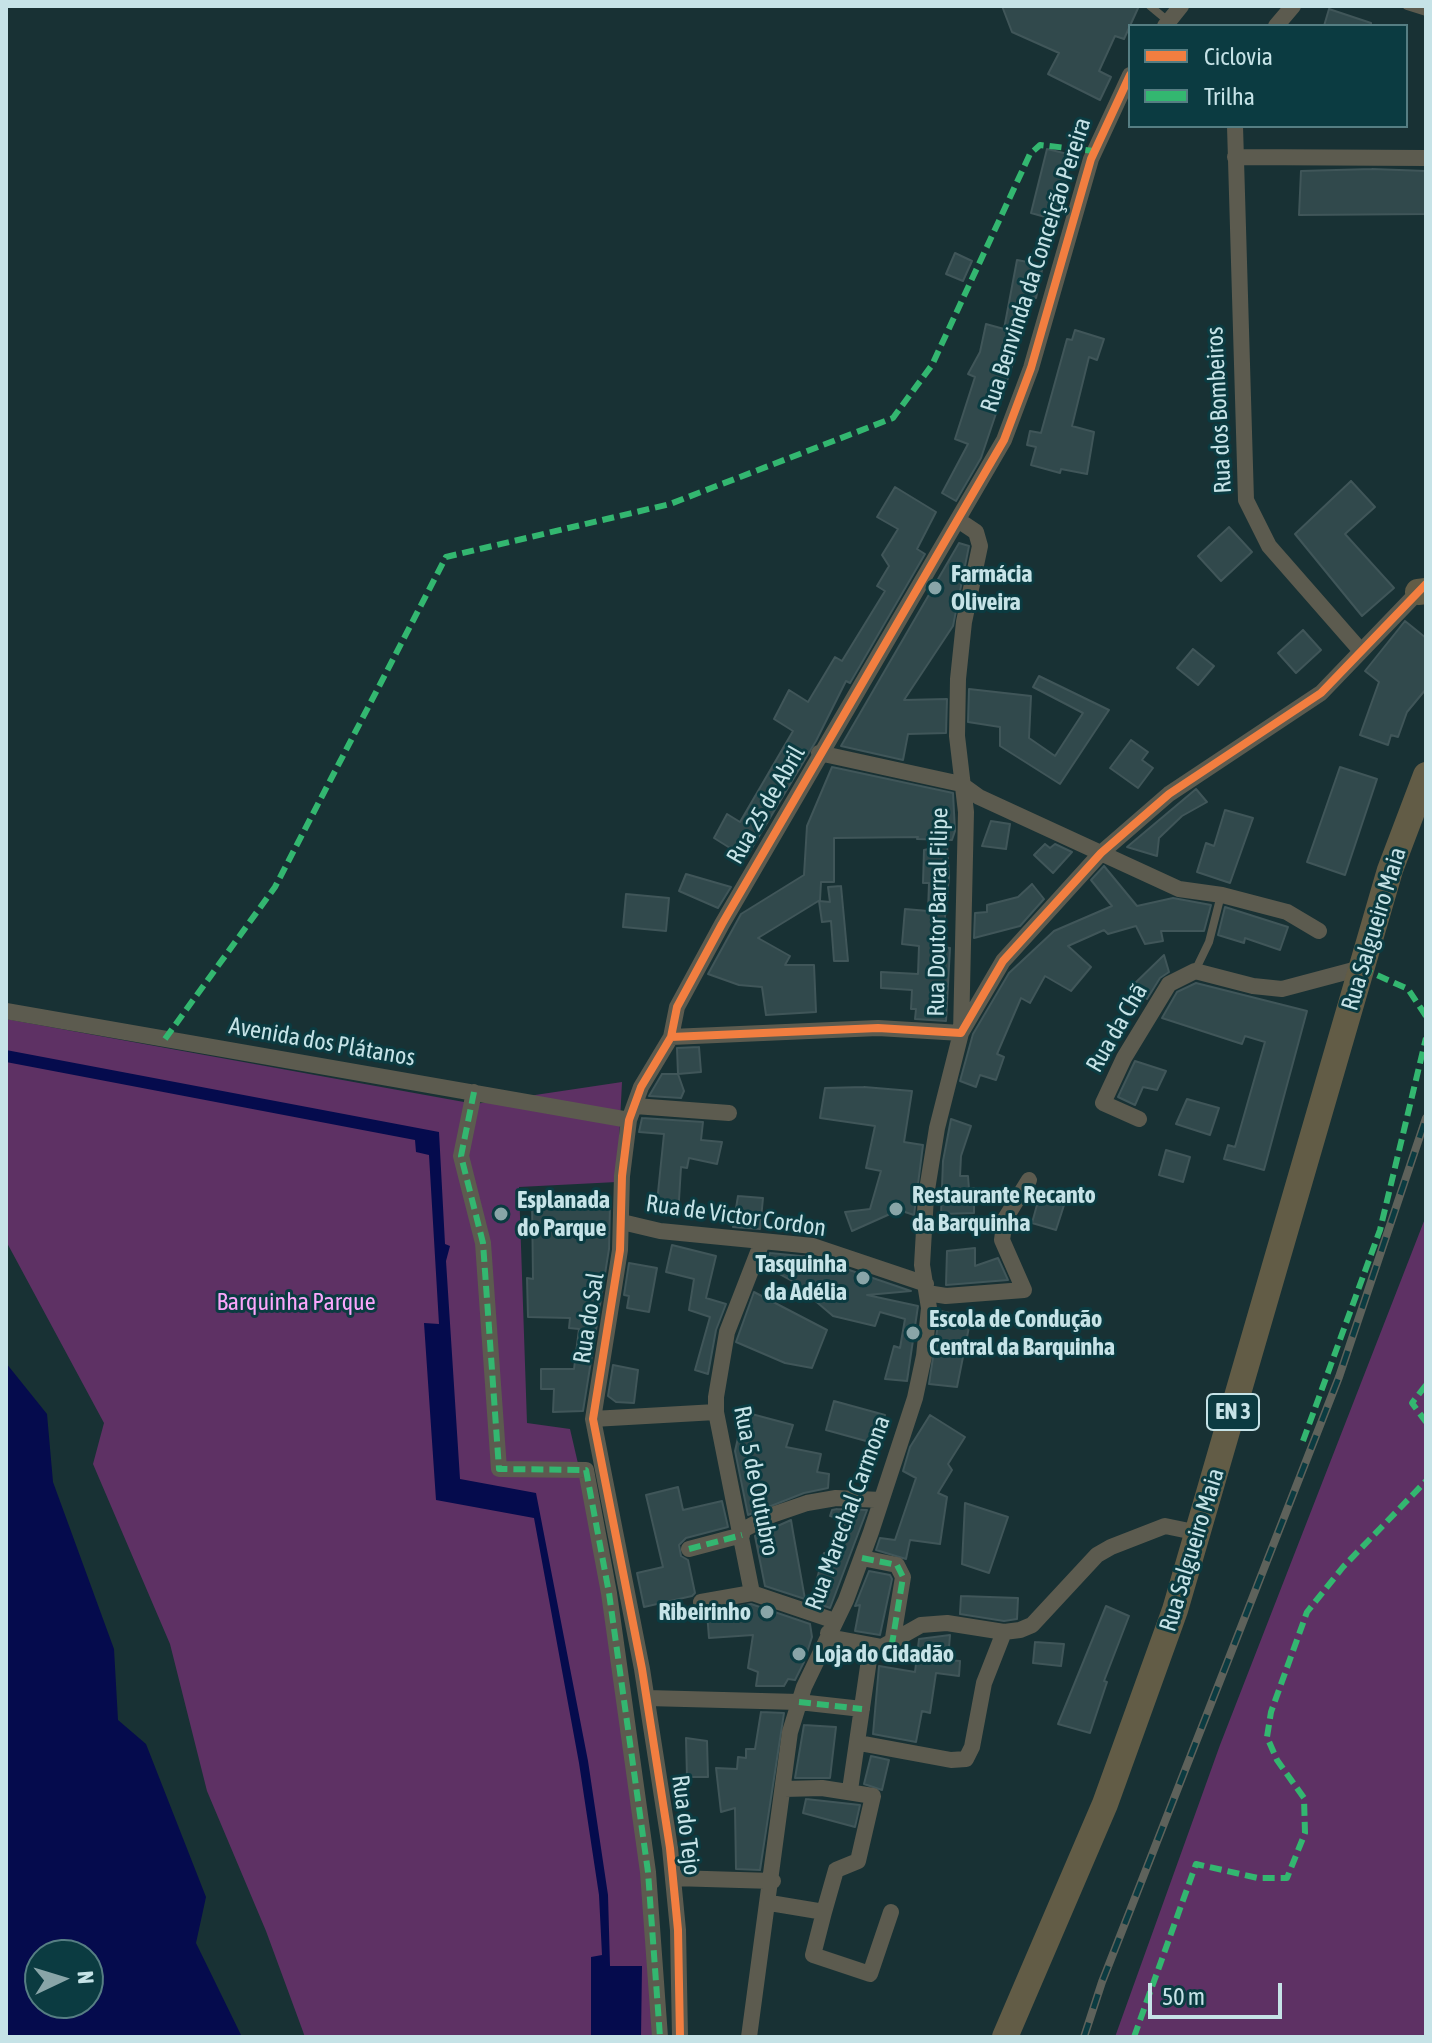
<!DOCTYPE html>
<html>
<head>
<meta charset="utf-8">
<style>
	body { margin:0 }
	#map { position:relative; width:1432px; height:2043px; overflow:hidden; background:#183134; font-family:"Asap Condensed",sans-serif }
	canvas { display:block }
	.frame { position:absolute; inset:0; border:8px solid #c6e3e7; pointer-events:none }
	.legend { position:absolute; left:1128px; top:24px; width:280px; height:104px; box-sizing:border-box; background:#0b3b41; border:2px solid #567e83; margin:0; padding:10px 14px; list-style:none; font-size:24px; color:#c6e3e7 }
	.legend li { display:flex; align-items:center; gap:16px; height:40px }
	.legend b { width:40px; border:2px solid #567e83 }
	.north { position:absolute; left:24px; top:1939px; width:80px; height:80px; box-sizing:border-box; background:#0b3b41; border:2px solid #567e83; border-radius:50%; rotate:86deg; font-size:22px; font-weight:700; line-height:32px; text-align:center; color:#c6e3e7 }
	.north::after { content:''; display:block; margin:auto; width:28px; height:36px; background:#89a5a8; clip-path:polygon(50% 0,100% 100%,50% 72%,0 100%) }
	.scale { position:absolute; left:1148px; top:1983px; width:134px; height:36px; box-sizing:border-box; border:4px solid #c6e3e7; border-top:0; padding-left:10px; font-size:24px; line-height:28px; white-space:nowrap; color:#c6e3e7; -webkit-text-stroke:6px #0b3b41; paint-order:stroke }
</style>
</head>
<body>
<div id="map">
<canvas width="1432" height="2043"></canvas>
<div class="frame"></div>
<ul class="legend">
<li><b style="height:10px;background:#f27e40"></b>Ciclovia</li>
<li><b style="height:10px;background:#33b770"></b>Trilha</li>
</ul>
<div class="north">N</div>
<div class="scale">50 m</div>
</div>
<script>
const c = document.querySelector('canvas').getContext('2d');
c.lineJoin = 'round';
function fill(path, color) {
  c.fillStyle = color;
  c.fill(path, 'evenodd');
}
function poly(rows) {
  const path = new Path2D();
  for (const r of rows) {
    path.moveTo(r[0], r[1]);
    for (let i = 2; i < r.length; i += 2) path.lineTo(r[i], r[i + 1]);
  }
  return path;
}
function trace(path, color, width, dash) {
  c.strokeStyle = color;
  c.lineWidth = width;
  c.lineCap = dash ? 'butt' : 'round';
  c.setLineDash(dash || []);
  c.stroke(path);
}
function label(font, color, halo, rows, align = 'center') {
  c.font = font + ' "Asap Condensed",sans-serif';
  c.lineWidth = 6;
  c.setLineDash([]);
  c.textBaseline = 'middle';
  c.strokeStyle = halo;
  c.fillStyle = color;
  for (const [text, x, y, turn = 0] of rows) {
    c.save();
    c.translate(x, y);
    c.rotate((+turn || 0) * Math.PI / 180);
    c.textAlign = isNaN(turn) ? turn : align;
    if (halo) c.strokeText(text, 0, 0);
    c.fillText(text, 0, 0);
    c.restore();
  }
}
const green = poly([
	[6,1019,475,1104,622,1082,617,1182,519,1187,527,1423,570,1429,589,1511,625,1699,664,2037,305,2037,266,1931,207,1791,170,1644,93,1464,104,1423,6,1241],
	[1426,1216,1426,2037,1115,2037,1220,1745]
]);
const water = poly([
	[6,1050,439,1132,445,1244,450,1246,446,1261,460,1479,536,1493,588,1761,608,1895,610,1966,642,1966,641,2037,591,2037,591,1957,602,1955,599,1895,579,1763,534,1518,436,1500,424,1323,439,1324,429,1155,416,1152,415,1140,6,1062],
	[6,1363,47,1414,53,1482,114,1649,118,1720,146,1744,206,1897,196,1943,242,2037,6,2037],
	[40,1955,88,1955,88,2003,40,2003]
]);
const building = poly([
	[1002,6,1139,6,1124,39,1115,36,1099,71,1111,77,1100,100,1048,74,1059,53,1012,32,1002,6],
	[1329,9,1371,23,1371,26,1324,26,1329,9],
	[1047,149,1072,155,1056,220,1031,213,1047,149],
	[1372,169,1426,171,1426,214,1299,215,1301,171,1372,169],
	[955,253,972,261,963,281,946,274,955,253],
	[1017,260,1043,265,1036,298,1032,297,1029,311,1025,310,1014,360,981,458,956,501,942,493,968,444,955,439,975,377,968,374,980,352,986,324,1004,329,1017,260],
	[1075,330,1104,339,1097,360,1089,357,1072,426,1094,432,1087,474,1061,469,1060,473,1031,465,1036,447,1027,445,1030,431,1041,433,1067,339,1072,340,1075,330],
	[1351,481,1375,507,1345,534,1394,588,1362,616,1295,534,1351,481],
	[895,487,936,512,917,549,925,554,850,683,846,681,816,741,746,858,714,838,727,814,740,822,793,731,774,719,789,690,808,702,835,657,842,661,885,591,877,586,889,566,882,555,898,529,877,517,895,487],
	[1229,527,1252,552,1221,581,1198,556,1229,527],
	[959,543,969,546,953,626,904,700,947,699,946,733,908,734,903,760,841,746,959,543],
	[1405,621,1426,638,1426,689,1407,712,1398,737,1391,735,1388,745,1360,735,1379,682,1365,671,1405,621],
	[1303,630,1321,650,1296,673,1278,653,1303,630],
	[1193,649,1214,666,1198,685,1177,668,1193,649],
	[1039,676,1109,710,1060,784,1000,746,1000,727,968,722,969,689,1031,696,1029,738,1055,756,1083,713,1033,687,1039,676],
	[1131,740,1148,752,1142,760,1153,768,1138,788,1110,768,1131,740],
	[832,767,953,793,955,831,952,840,917,839,918,837,834,838,834,882,821,882,820,900,758,938,790,956,785,965,814,965,816,1012,766,1015,762,987,739,985,708,974,741,914,804,875,807,826,832,767],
	[1340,767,1377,779,1345,875,1307,862,1340,767],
	[1196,789,1207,802,1182,816,1159,838,1157,856,1127,847,1196,789],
	[1225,810,1253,818,1230,883,1197,872,1206,843,1214,846,1225,810],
	[991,821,1010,824,1006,849,982,846,991,821],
	[1045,844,1050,848,1055,844,1072,852,1053,873,1034,855,1045,844],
	[947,845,949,877,942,947,950,948,946,1021,915,1019,916,1009,911,1009,912,990,881,988,881,972,918,974,919,946,902,944,905,909,928,911,929,883,923,883,924,850,947,845],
	[1104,866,1137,906,1173,898,1211,905,1204,931,1161,931,1163,941,1145,944,1136,926,1108,934,1104,930,1068,946,1091,967,1071,991,1045,976,1030,1003,1021,998,997,1054,1004,1057,996,1080,980,1075,976,1087,960,1081,973,1034,1009,973,1054,931,1112,906,1091,880,1104,866],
	[686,874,731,887,718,908,679,891,686,874],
	[1032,884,1044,899,1020,926,974,938,975,913,987,912,987,905,1018,897,1032,884],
	[841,886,848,961,834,961,831,921,822,922,819,901,830,902,828,887,841,886],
	[626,894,669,898,666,931,623,927,626,894],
	[1225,907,1288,927,1280,950,1245,938,1244,943,1218,935,1225,907],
	[1164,955,1169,972,1160,978,1147,999,1132,986,1164,955],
	[1196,983,1307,1011,1264,1170,1224,1159,1228,1145,1235,1147,1265,1042,1245,1036,1242,1044,1162,1018,1177,992,1196,983],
	[699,1047,701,1072,678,1074,677,1048,699,1047],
	[1135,1061,1166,1071,1157,1090,1143,1087,1135,1105,1118,1097,1135,1061],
	[662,1074,678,1074,684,1091,681,1098,649,1096,662,1074],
	[864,1087,912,1091,904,1142,923,1145,914,1215,899,1210,852,1231,845,1212,870,1209,881,1171,866,1168,875,1126,820,1118,825,1088,864,1087],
	[1187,1099,1219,1108,1210,1135,1176,1124,1187,1099],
	[642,1118,703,1122,701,1140,722,1142,717,1164,689,1158,687,1168,681,1167,678,1216,656,1212,664,1134,639,1132,642,1118],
	[951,1119,971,1126,961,1156,960,1176,968,1176,969,1189,974,1188,974,1213,941,1214,943,1161,951,1119],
	[1166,1150,1190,1157,1183,1182,1159,1175,1166,1150],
	[1040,1194,1065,1202,1056,1230,1032,1223,1040,1194],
	[738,1196,763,1198,760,1229,733,1227,738,1196],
	[532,1200,610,1204,609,1249,583,1411,553,1412,554,1389,541,1389,541,1369,574,1369,579,1329,569,1328,570,1318,528,1317,527,1278,533,1279,532,1200],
	[672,1245,716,1256,706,1298,726,1304,716,1330,708,1374,695,1370,710,1317,689,1310,694,1279,666,1272,672,1245],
	[975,1248,975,1266,998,1258,1008,1280,946,1285,947,1251,975,1248],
	[770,1253,811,1257,911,1291,867,1295,918,1306,907,1381,885,1379,894,1346,900,1348,905,1319,880,1312,875,1326,833,1316,792,1281,765,1266,770,1253],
	[629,1263,657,1268,649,1312,627,1308,629,1296,624,1295,629,1263],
	[754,1292,827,1330,812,1368,785,1363,736,1342,754,1292],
	[940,1311,971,1317,957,1387,929,1384,940,1311],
	[613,1365,638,1370,634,1403,616,1402,608,1396,613,1365],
	[834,1401,885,1415,877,1444,826,1430,834,1401],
	[744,1412,793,1425,786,1447,821,1454,817,1472,829,1474,828,1488,804,1493,748,1515,735,1451,744,1412],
	[930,1415,965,1437,948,1464,952,1470,938,1493,947,1497,940,1544,910,1540,906,1559,876,1550,880,1538,895,1540,916,1478,903,1471,910,1447,930,1415],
	[678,1487,683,1510,722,1501,728,1527,686,1538,679,1545,681,1556,688,1560,695,1593,692,1596,644,1607,637,1573,663,1567,646,1495,678,1487],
	[965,1503,1008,1517,989,1573,962,1564,965,1503],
	[837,1509,867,1510,830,1608,811,1601,824,1553,838,1555,846,1520,830,1516,832,1510,837,1509],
	[791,1520,793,1532,805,1599,765,1586,755,1536,791,1520],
	[869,1571,890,1575,892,1579,880,1635,855,1631,860,1605,855,1606,869,1571],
	[961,1596,1018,1598,1017,1619,1004,1621,960,1614,961,1596],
	[751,1604,810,1624,812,1637,804,1662,795,1680,788,1679,784,1686,756,1686,758,1672,748,1668,753,1635,709,1638,707,1612,751,1604],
	[1106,1606,1129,1616,1104,1681,1107,1682,1090,1733,1058,1724,1106,1606],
	[950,1635,948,1660,960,1661,959,1676,936,1673,930,1713,922,1711,916,1742,873,1734,879,1666,915,1672,919,1639,950,1635],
	[1035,1642,1064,1644,1061,1666,1033,1663,1035,1642],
	[761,1712,784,1713,760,1870,736,1869,735,1808,721,1812,716,1768,737,1769,738,1757,746,1758,746,1749,755,1749,761,1712],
	[804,1725,836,1727,830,1778,795,1778,804,1725],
	[686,1738,707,1741,708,1777,687,1777,686,1738],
	[871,1756,889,1760,882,1790,864,1784,871,1756],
	[806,1799,860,1805,855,1827,803,1813,806,1799]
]);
const lane = poly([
	[1150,6,1168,21],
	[1407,6,1426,12],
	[1195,971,1209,942,1221,895]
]);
const street = poly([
	[1165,26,1181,6],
	[1276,26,1293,6],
	[1235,126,1246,500,1269,546,1361,651],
	[1235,157,1426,158],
	[819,753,961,784,979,797,1179,889,1222,895,1287,912,1319,931],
	[6,1011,629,1120],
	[671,1037,878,1028,961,1033,1003,961,1101,853,1169,794,1321,693,1422,588],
	[474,1092,461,1156,483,1243,499,1469,586,1470,609,1593,648,1872,660,2037],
	[635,1106,729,1113],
	[1139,1119,1103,1103,1124,1058,1169,984,1195,971,1253,986,1282,989,1361,968],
	[622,1222,660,1231,813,1246,926,1284],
	[927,1293,946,1296,1024,1290,1002,1240,1005,1219,1029,1180],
	[593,1419,716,1412],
	[741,1531,769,1516,807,1503,836,1498,881,1500],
	[689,1549,742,1535],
	[862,1558,897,1565,903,1577,892,1644],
	[752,1593,716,1412,716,1397,727,1332,762,1242],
	[701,1602,752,1593,835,1621],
	[828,1633,834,1638,882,1647,921,1625,947,1623,1004,1632,1020,1630,1032,1625,1097,1555,1111,1547,1165,1526,1199,1533],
	[647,1698,799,1702,862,1709],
	[859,1743,951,1760,966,1759,972,1747,984,1683,1004,1632],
	[784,1789,822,1788,873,1796,858,1861,836,1870,824,1912],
	[850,1790,871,1646],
	[673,1878,773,1881],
	[770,1903,824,1912,813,1955,870,1974,891,1912],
	[680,2037,678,1930,670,1848,642,1669,593,1419,620,1250,622,1176,629,1120,641,1087,671,1037,677,1007,722,924,1004,440,1031,368,1091,159,1130,75],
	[749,2037,790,1732,804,1687,846,1600,871,1532,915,1398,924,1356,929,1308,922,1265,926,1196,937,1128,961,1033,966,812,957,736,958,679,964,622,980,546,976,532,958,520]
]);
const primary = poly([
	[1418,592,1426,591],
	[1005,2037,1105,1804,1175,1610,1390,870,1426,775]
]);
const rail = poly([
	[1084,2037,1102,1982,1339,1377,1426,1118]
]);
const quiet = poly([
	[1361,968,1408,989,1426,1016],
	[165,1039,275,887,446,557,670,504,893,418,932,365,1030,154,1040,145,1094,151],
	[474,1092,461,1156,483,1243,499,1469,586,1470,609,1593,648,1872,660,2037],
	[1426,1385,1412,1403,1426,1422],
	[1303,1441,1380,1230,1426,1038],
	[689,1549,742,1535],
	[862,1558,897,1565,903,1577,892,1644],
	[799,1702,862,1709],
	[1134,2037,1196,1864,1258,1878,1287,1878,1305,1833,1304,1798,1277,1760,1267,1737,1271,1712,1307,1612,1343,1567,1426,1481]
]);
const cycleway = poly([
	[671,1037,878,1028,961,1033,1003,961,1101,853,1169,794,1321,693,1426,584],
	[680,2037,678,1930,670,1848,642,1669,593,1419,620,1250,622,1176,629,1120,641,1087,671,1037,677,1007,722,924,1004,440,1031,368,1091,159,1130,75]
]);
const markers = [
	[935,588,8,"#89a5a8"],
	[896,1209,8,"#89a5a8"],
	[501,1214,8,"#89a5a8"],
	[863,1278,8,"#89a5a8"],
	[913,1333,8,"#89a5a8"],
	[767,1612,8,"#89a5a8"],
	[799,1654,8,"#89a5a8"]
];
const shields = [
	[1233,1412,52]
];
const shieldNames = [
	["EN 3",1233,1412]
];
const streetNames = [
	["Rua Benvinda da Conceição Pereira",1036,265,-72],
	["Rua dos Bombeiros",1219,410,-93],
	["Rua 25 de Abril",766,805,-60],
	["Rua Doutor Barral Filipe",938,912,-89],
	["Rua Salgueiro Maia",1374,929,-73],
	["Rua da Chã",1117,1028,-60],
	["Avenida dos Plátanos",322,1042,10],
	["Rua de Victor Cordon",736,1216,8],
	["Rua do Sal",589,1318,-81],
	["Rua 5 de Outubro",756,1481,79],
	["Rua Marechal Carmona",848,1513,-70],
	["Rua Salgueiro Maia",1192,1550,-73],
	["Rua do Tejo",686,1825,83]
];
const poiNames = [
	["Farmácia",951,574],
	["Oliveira",951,602],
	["Restaurante Recanto",912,1195],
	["da Barquinha",912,1223],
	["Esplanada",517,1200],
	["do Parque",517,1228],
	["Tasquinha",847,1264,"right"],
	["da Adélia",847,1292,"right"],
	["Escola de Condução",929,1319],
	["Central da Barquinha",929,1347],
	["Ribeirinho",751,1612,"right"],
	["Loja do Cidadão",815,1654]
];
const parkNames = [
	["Barquinha Parque",296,1302]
];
fill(green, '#5e3164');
fill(water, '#050b4d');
fill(building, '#31494c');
trace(building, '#405659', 2);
trace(lane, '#5c5b4f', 8);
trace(street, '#5c5b4f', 16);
trace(primary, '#625c46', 26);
trace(rail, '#5e625b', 8);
trace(rail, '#0b3b41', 5, [15]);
trace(quiet, '#33b770', 6, [12, 6]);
trace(cycleway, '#f27e40', 8);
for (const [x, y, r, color] of markers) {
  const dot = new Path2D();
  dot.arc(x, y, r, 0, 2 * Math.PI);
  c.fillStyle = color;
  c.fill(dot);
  trace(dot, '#0b3b41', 3);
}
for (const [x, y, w] of shields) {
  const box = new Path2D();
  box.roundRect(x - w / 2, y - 18, w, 36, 6);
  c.fillStyle = '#0b3b41';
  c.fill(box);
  trace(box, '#c6e3e7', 2);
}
label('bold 22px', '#c6e3e7', null, shieldNames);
label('24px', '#c6e3e7', '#0b3b41', streetNames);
label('bold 24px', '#c6e3e7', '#0b3b41', poiNames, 'left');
label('24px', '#fba6fc', '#0b3b41', parkNames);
</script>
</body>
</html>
